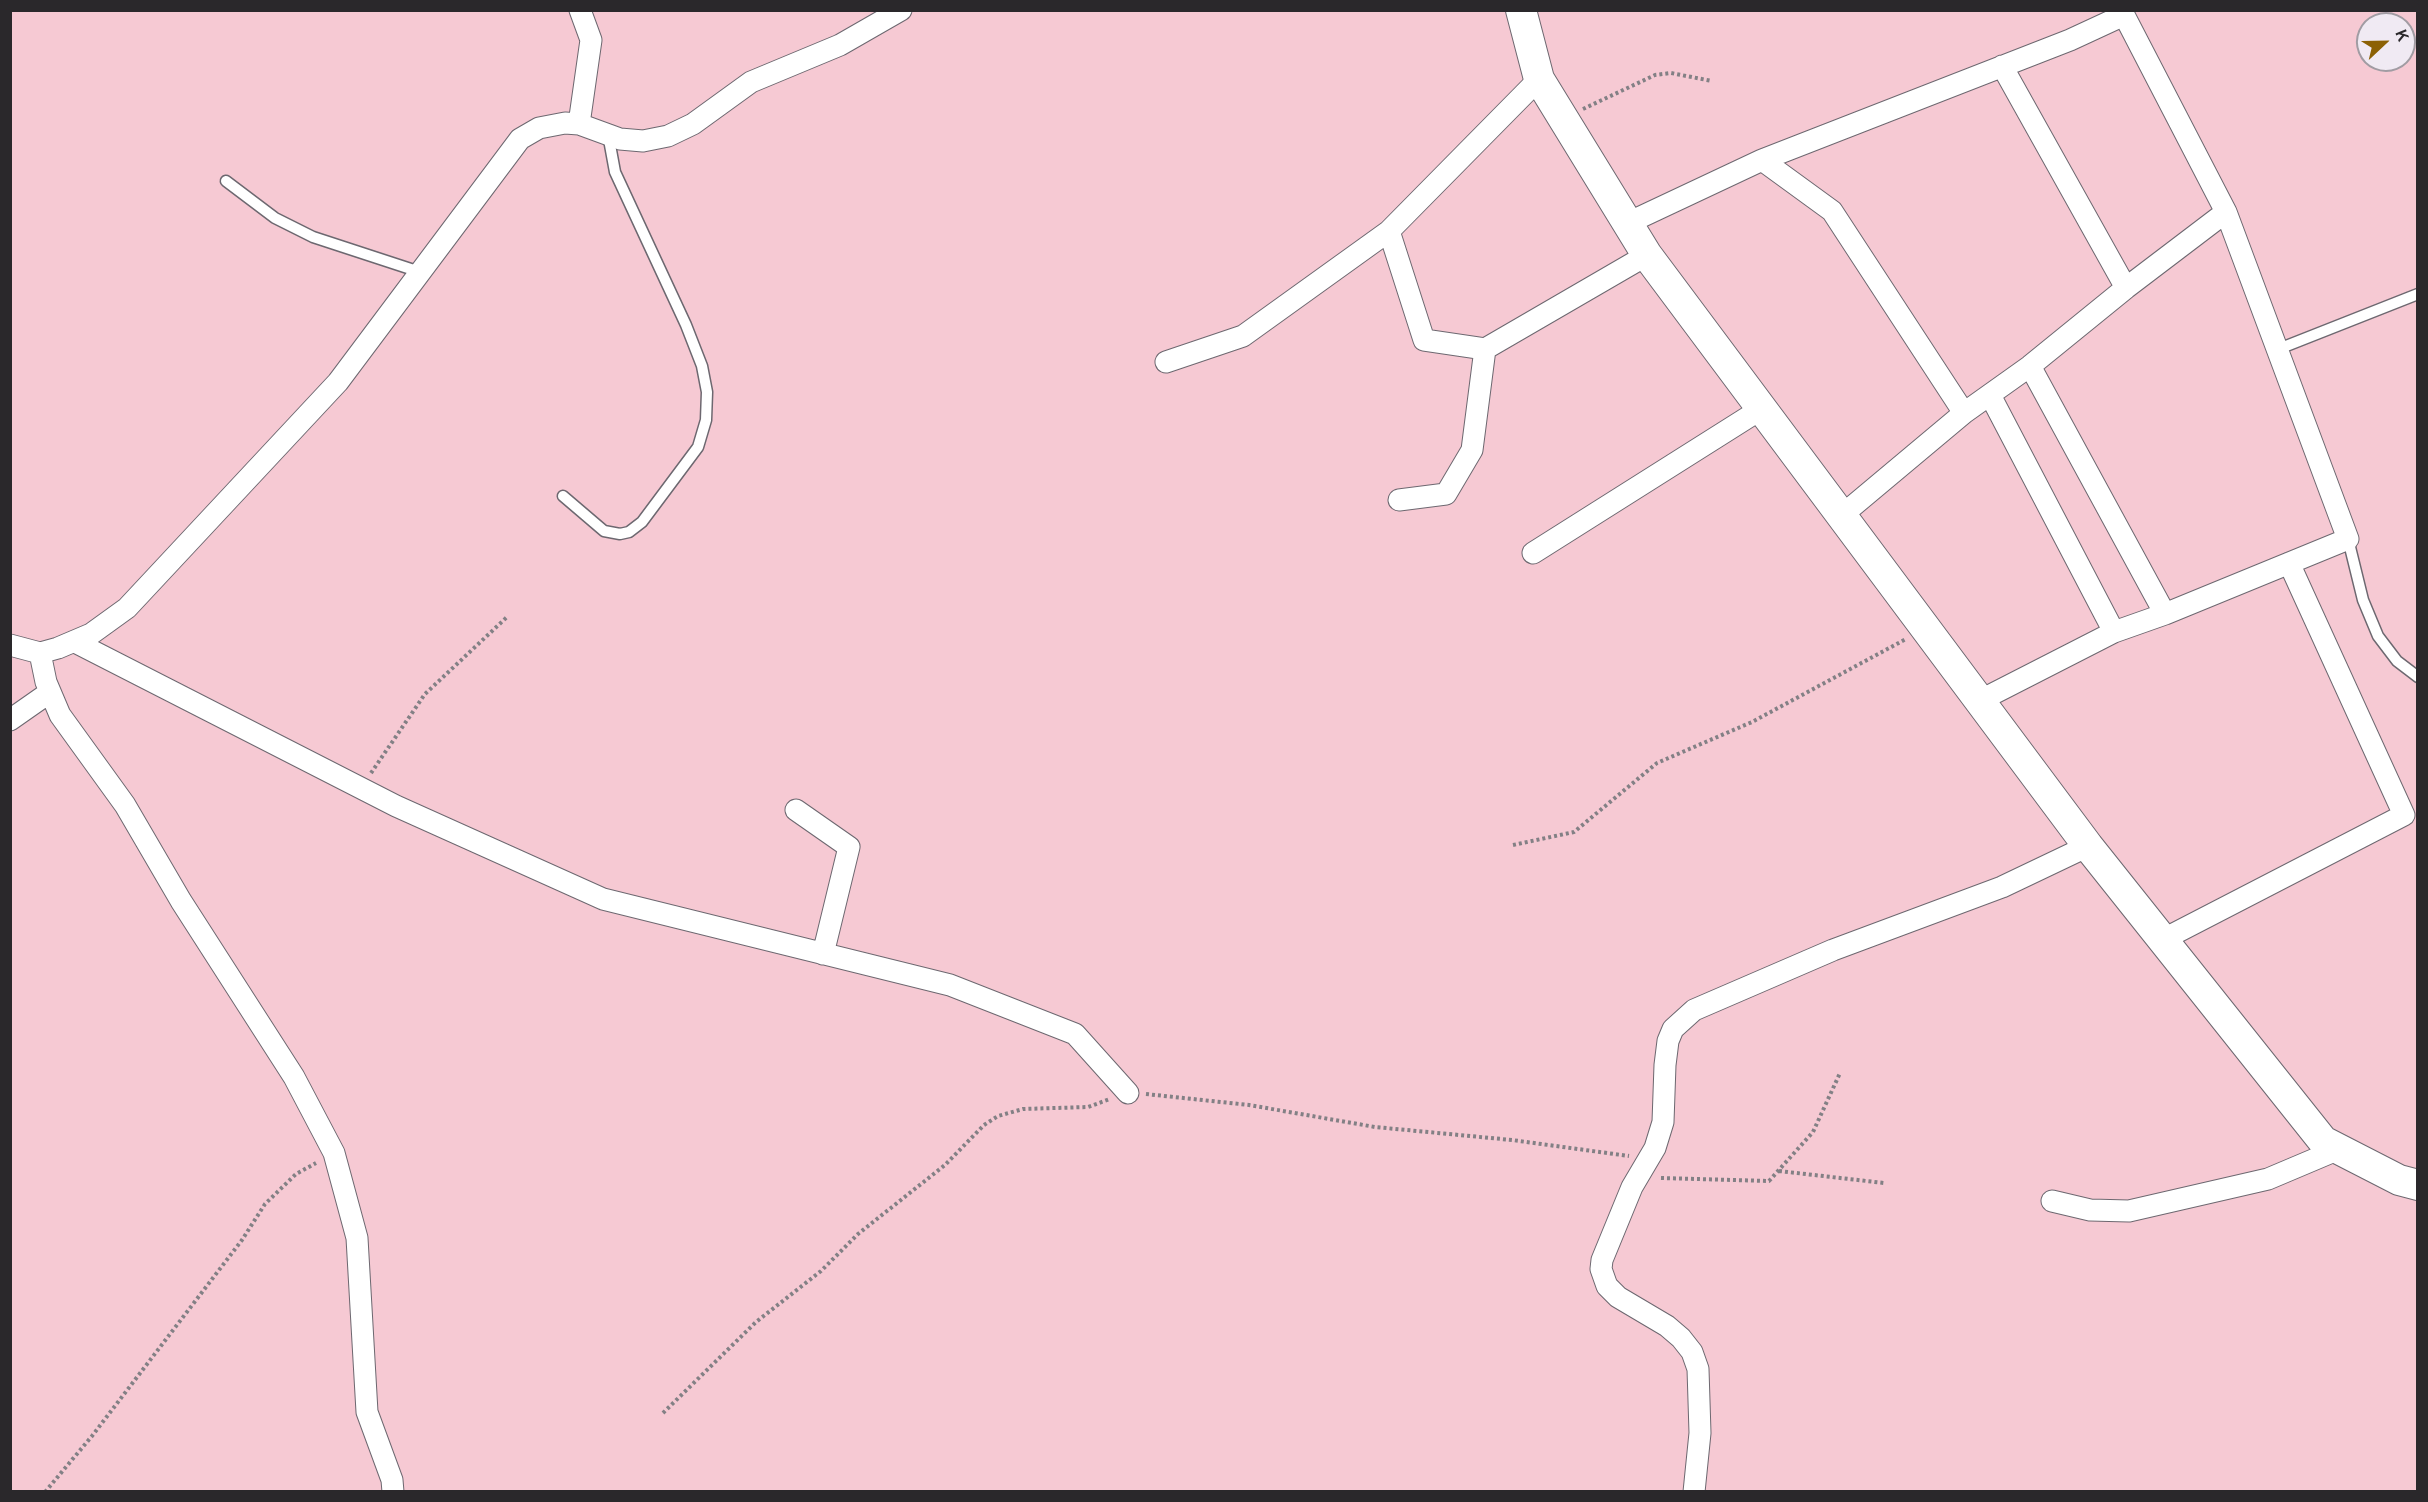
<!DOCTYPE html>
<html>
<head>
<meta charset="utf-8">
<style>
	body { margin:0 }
	#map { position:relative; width:2428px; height:1502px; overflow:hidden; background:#f0eaf3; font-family:Overpass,sans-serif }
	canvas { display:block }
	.frame { position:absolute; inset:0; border:12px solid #2a282b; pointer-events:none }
	.north { position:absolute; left:2356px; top:12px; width:60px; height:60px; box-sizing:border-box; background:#f0eaf3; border:2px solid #a19ca3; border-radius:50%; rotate:68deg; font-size:16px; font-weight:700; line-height:24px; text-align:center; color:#2a282b }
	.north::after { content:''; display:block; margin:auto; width:21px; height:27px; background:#8c6105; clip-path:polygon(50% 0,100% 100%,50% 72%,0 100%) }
</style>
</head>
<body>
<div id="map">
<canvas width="2428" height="1502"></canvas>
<div class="frame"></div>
<div class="north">K</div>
</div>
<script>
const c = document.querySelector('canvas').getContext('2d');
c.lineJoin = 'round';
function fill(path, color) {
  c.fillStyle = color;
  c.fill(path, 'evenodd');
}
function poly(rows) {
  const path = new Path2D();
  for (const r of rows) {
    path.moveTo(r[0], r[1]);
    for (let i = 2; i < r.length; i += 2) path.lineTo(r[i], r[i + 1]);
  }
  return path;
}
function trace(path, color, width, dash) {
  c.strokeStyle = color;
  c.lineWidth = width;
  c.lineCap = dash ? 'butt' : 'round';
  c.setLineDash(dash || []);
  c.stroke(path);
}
const green = poly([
	[10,11,2417,11,2417,1491,11,1491],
	[2368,24,2404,24,2404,60,2368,60]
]);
const path = poly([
	[1583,109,1655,75,1671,73,1712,81],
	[371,773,425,694,507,617],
	[1513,845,1574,832,1657,763,1752,722,1906,639],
	[1146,1094,1249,1105,1375,1127,1512,1140,1629,1156],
	[1779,1171,1884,1183],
	[1661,1178,1769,1181,1813,1132,1840,1073],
	[663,1413,756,1322,821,1271,858,1234,945,1165,984,1125,998,1116,1023,1109,1088,1107,1110,1099],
	[45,1492,92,1436,242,1240,265,1204,296,1174,316,1163]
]);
const lane = poly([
	[226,181,275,218,313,237,420,272],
	[2276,350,2418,294],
	[563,496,604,531,620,534,629,532,642,522,698,447,706,420,707,392,702,366,686,325,615,172,608,134],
	[2348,539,2363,600,2378,636,2397,661,2418,677]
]);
const street = poly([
	[2002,66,2126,288],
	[579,124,591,40,580,10],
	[1762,160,1832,211,1964,413],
	[1628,223,1762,160,2070,40,2124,15,2226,212,2348,539,2165,614,2114,632,1979,701],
	[1389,231,1424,340,1485,349,1647,255],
	[1166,362,1243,336,1389,231,1539,79],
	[2030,366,2165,614],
	[1990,395,2114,632],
	[1399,500,1446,494,1472,450,1485,349],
	[1841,516,1964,413,2030,366,2126,288,2226,212],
	[1533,553,1761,409],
	[75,642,396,806,603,899,950,985,1075,1034,1128,1093],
	[10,645,40,653,58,648,91,634,127,608,338,382,520,139,539,128,565,123,579,124,620,139,643,141,668,136,693,124,751,82,840,45,901,10],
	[40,653,46,682,60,715,125,805,181,901,294,1077,334,1153,357,1238,367,1412,392,1480,393,1492],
	[10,720,50,692],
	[796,810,849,847,823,954],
	[2162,940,2404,815,2289,563],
	[2052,1201,2090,1210,2129,1211,2268,1179,2339,1149],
	[1694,1492,1700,1433,1698,1369,1692,1352,1681,1338,1667,1326,1618,1297,1607,1286,1601,1269,1602,1260,1632,1187,1655,1148,1663,1122,1665,1065,1668,1041,1673,1029,1694,1010,1833,950,2002,887,2088,846]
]);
const secondary = poly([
	[1521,10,1539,79,1647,255,2088,846,2323,1141,2399,1180,2418,1185]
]);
fill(green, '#f6c9d3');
trace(lane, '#6d6870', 13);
trace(street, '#6d6870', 23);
trace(secondary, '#6d6870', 32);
trace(path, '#838085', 4, [3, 3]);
trace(lane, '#fff', 10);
trace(street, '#fff', 21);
trace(secondary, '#fff', 30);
</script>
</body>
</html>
